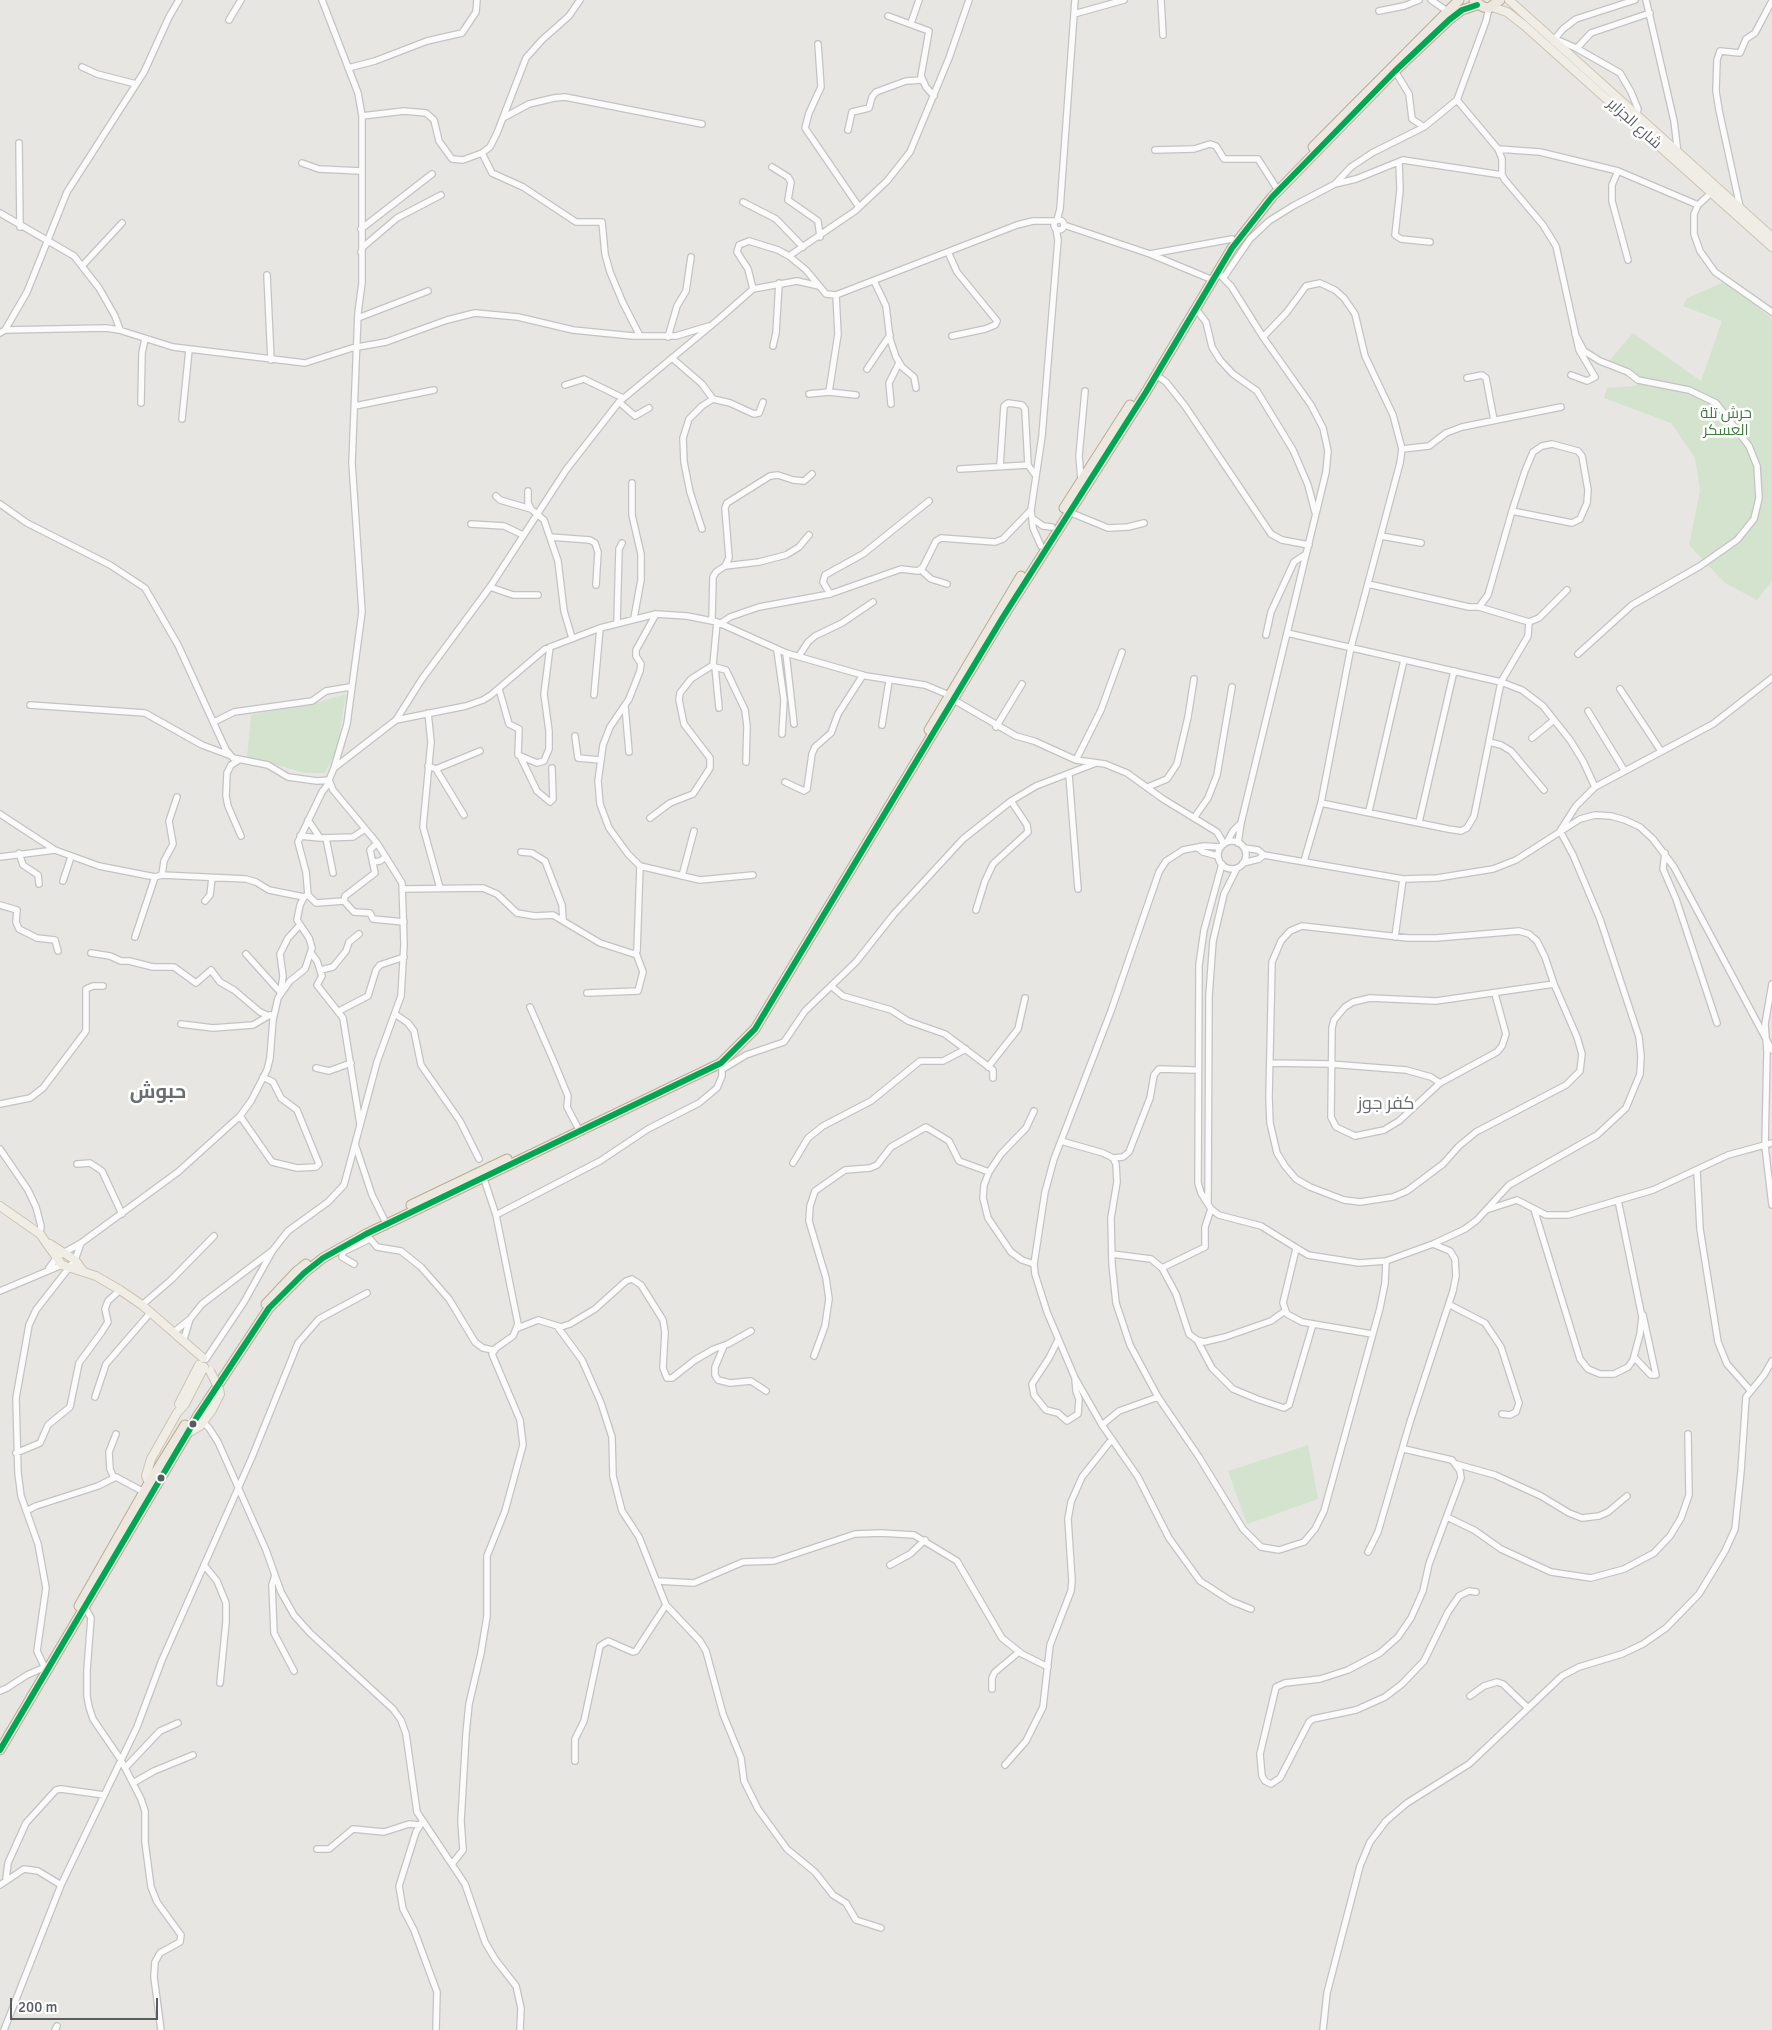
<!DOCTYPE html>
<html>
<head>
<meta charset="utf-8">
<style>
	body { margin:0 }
	#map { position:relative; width:1772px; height:2030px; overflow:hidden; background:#e8e6e2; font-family:Signika,sans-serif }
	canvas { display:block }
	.scale { position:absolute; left:10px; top:1998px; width:148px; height:22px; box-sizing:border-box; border:2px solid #595c5f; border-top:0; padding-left:6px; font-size:15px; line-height:18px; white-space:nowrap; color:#595c5f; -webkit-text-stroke:4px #fff; paint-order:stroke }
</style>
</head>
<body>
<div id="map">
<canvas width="1772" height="2030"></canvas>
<div class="scale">200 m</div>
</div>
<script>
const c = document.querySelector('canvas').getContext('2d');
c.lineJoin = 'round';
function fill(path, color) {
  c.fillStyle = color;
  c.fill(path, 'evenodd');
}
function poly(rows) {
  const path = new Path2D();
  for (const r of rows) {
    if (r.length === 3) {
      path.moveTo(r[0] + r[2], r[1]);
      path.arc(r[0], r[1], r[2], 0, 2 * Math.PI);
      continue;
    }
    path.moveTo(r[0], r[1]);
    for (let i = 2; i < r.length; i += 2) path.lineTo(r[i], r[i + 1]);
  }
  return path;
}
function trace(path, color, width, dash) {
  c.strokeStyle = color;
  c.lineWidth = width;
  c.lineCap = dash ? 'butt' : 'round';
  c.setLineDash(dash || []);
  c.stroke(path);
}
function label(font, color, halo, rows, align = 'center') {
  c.font = font + ' Signika,Cairo,sans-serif';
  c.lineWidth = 5;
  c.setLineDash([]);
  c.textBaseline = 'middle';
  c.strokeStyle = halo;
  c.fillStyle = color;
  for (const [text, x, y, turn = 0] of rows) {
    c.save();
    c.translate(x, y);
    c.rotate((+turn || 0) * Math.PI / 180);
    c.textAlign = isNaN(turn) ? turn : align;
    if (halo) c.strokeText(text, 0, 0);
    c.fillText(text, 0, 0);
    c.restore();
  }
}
const green = poly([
	[1727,281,1772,319,1772,581,1757,600,1725,583,1689,545,1700,491,1695,458,1671,423,1604,398,1607,388,1634,386,1638,384,1638,380,1609,361,1633,333,1701,381,1722,321,1683,306,1687,298],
	[346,694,337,749,325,773,306,773,247,757,251,715,319,702],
	[1308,1445,1318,1499,1247,1524,1228,1471]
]);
const minor = poly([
	[322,0,358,93,362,116,362,283,358,313,352,463,362,612,347,724,334,768],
	[1161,0,1163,35],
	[1431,0,1447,11],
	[1646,0,1674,121,1678,154],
	[1379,11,1404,6,1419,0],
	[1074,14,1124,0],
	[888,16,929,31,921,76,926,87,934,96],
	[229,20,241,0],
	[911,23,919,0],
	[1553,41,1563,29,1576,19,1635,0],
	[1554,42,1560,41,1576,48,1620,73,1631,92,1638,109,1636,117],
	[818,44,821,87,809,113,805,128,859,207],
	[1577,48,1591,33,1650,13],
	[82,67,97,74,136,84],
	[348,68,375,61,427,41,462,33,476,12,477,0],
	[1395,71,1409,94,1412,119,1424,127],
	[1457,100,1498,149,1502,159,1502,175,1505,180,1543,225,1556,246,1579,350,1595,377,1587,381,1571,375],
	[362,116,404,111,426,113,434,120,439,141,452,159,463,160,482,153,490,147,497,133,526,58,542,40,569,16,580,0],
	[503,118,529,104,554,98,565,97,702,124],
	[848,130,852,112,869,108,872,97,876,92,906,81,922,80],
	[19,143,20,227],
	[1498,149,1540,152,1618,171,1698,205],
	[1155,150,1194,149,1210,144,1216,146,1224,159,1258,159,1276,187],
	[482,153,492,173,523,187,576,222,602,222,605,254,610,272,623,303,640,336],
	[1399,162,1400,190,1395,235,1401,239,1430,242],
	[302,163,319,169,361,171],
	[772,167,788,177,791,182,788,200,818,221,820,237],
	[1618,171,1612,185,1612,201,1628,260],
	[1335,184,1356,179,1403,160,1502,175],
	[1711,193,1698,205,1694,214,1694,234,1700,251,1715,272,1772,312],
	[743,202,776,219,803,247],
	[1740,207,1719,110,1716,91,1717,60,1720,51,1740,53,1746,39,1755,33,1772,1],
	[0,213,74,256,99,288,115,316,120,330],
	[1057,220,1060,209,1075,0],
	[1059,225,5],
	[1064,225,1150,254,1208,278],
	[361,229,432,174],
	[361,252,363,247,397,218,441,195],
	[948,252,957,272,997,321,995,325,985,329,952,336],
	[1150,254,1232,239],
	[789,256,855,211,887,181,910,152,949,58,969,0],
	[83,265,122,223],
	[1218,273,1231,286,1263,337,1311,405,1323,428,1328,451,1326,472,1241,823,1238,843],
	[267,275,271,360],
	[1224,277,1250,239,1269,221,1293,206,1335,184,1351,167,1372,153,1424,127,1457,100,1486,21,1489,8],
	[874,281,886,306,890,339,896,357,902,367,914,377,916,388],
	[753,289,748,269,737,252,739,245,749,241,778,250,789,256,806,270,826,294,836,295,1017,225,1033,221,1055,221],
	[1196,309,1206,322,1212,347,1220,360,1233,374,1257,391,1293,450,1308,485,1315,512],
	[358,318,428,291],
	[5,330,27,292,67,192,144,72,169,17,179,0],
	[0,333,5,330,106,328,119,330,173,347,305,363,352,348,386,342,447,320,475,313,518,317,573,330,633,336,676,336,709,326],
	[1575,334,1584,351,1600,361,1628,372,1638,380,1689,390,1716,403,1749,446,1757,466,1759,498,1754,519,1737,540,1700,566,1632,605,1578,654],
	[668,337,677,306,686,291,691,257],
	[1263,337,1287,312,1306,286,1320,283,1335,290,1344,298,1355,314,1365,356,1393,415,1402,449,1400,463,1351,647,1321,803,1304,861],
	[773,346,776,333,779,283],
	[672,358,702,384,713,399],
	[867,369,890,335],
	[1156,375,1166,382,1185,406,1271,534,1282,540,1309,545],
	[1467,378,1482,375,1486,378,1494,420],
	[565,385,584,379,623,398],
	[829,392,856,395],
	[809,394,829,392,838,334,836,295],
	[619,402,635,416,649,408],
	[141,403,142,353,145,339],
	[891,404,889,383,899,363],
	[355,406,434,390],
	[182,419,189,350],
	[1402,449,1429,446,1446,433,1462,427,1561,407],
	[1000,466,1004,406,1008,403,1022,405,1025,409,1028,465,1036,476],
	[960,469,1028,465],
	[1081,479,1079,456,1085,391],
	[632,483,632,515,641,554,641,580,634,618],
	[528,491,528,503,531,509,544,520,558,561,564,611,572,638],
	[496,496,500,500,531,509],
	[0,504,27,523,110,565,145,588,178,645,226,750,233,758,268,765,288,777,317,781,329,780],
	[1069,512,1108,528,1128,527,1144,523],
	[1032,518,1043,526,1052,527],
	[471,524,504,526,523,535],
	[702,529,690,492,684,462,683,438,689,419,702,406,713,399,730,403,754,414,759,413,763,402],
	[1381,536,1421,543],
	[550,537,590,540,595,543,598,552,596,585],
	[1041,546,1033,528,1031,510,1042,436,1058,240,1056,229],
	[725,566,759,562,786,555,799,547,809,535],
	[921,570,931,579,947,584],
	[1368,584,1469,607,1479,607,1488,595,1512,511,1525,471,1533,452,1542,446,1552,444,1578,451,1582,456,1588,490,1587,503,1580,519,1572,523,1512,511],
	[490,587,513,595,538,595],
	[830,594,823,582,825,575,863,554,929,501],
	[1479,607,1529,622,1539,618,1567,590],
	[656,614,636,650,636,656,641,664,640,671,629,699,610,727,603,745,598,781,600,804,609,828,628,854,640,866,700,880,753,875],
	[712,620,713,577,716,572,725,566,729,558,725,508,727,503,770,476,778,475,793,480,804,481,812,474],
	[617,623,619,549,622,543],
	[721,623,730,617,759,607,830,594,901,569,918,571,923,567,936,541,941,538,995,542,1003,539,1031,510],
	[1287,633,1501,682,1522,690,1543,706,1570,740,1583,761,1595,787],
	[1266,635,1271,612,1294,562,1306,554],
	[777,650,784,700,782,734],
	[786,653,794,724],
	[799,656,808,642,815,636,842,623,873,602],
	[713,665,715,667,726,670,745,710,747,726,746,762],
	[715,667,719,708],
	[499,689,509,724,519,729,518,755,537,763,544,761,549,749,549,731,544,694,550,647],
	[1620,689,1661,751],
	[594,695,600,628],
	[954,700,1016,736,1034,741,1076,760,1105,764,1127,773,1163,799,1217,832,1224,844],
	[30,705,145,713,202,745,229,755],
	[625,706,629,752],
	[1588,711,1624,770],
	[428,713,431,742,423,827,440,888],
	[396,720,466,706,483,700,491,695,545,649,600,628,656,614,687,616,717,622,786,653,866,676,925,685,949,695],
	[214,722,234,712,312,701,326,691,350,687],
	[882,725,889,681],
	[996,727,1022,684],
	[575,736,578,758,600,760],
	[1532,738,1554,720],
	[1489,742,1501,745,1511,751,1544,790],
	[521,758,537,791,550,802,553,799,552,768],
	[239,760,231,765,227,773,226,796,228,806,241,836],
	[1076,760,1101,710,1122,652],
	[428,766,436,769,480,751],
	[436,769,464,815],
	[1069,775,1078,889],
	[785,782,804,791,807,789,812,754,815,747,831,733,838,714,863,675],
	[1148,787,1167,779,1177,764,1188,717,1194,679],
	[1321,803,1448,829,1461,831,1467,828,1474,816,1501,682,1528,636,1529,622],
	[1369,811,1404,660],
	[0,814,55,850],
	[650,818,670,803,693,794,710,768,710,758,684,724,679,700,680,693,691,679,713,665,717,622],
	[1194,818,1208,798,1217,775,1232,687],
	[308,820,320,838,353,837,365,829],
	[1419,822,1454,671],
	[300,836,320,838],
	[326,838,333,873],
	[1232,855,14],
	[1227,842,1233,831,1241,823],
	[1221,847,1204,846,1183,850,1166,861,1159,872,1111,1011,1054,1159,1045,1192,1034,1264,1035,1274,1047,1312,1075,1378,1102,1425,1138,1477,1169,1538,1200,1581,1231,1601,1251,1609],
	[1198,848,1203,852,1218,856],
	[1244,848,1258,850,1264,855,1403,879,1437,878,1493,869,1516,860,1580,819,1595,815,1611,816,1625,820,1640,827,1653,839,1674,867,1772,1050],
	[521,852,532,853,545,861,562,905,563,919],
	[19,853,23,865,38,875,39,884],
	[1665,853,1663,869,1676,899,1717,1023],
	[0,857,55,850,99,866,155,877,162,875,246,879,256,882,269,890,304,897],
	[373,862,380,861,386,857],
	[1243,863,1259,859,1264,855],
	[1222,864,1204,930,1199,965,1198,1183,1201,1193,1211,1209,1219,1215,1261,1226,1308,1255,1359,1263,1386,1261,1433,1244,1465,1229,1477,1220,1509,1185,1597,1135,1626,1108,1640,1074,1641,1056,1639,1037,1600,919,1573,855,1560,831,1576,806,1595,787,1713,724,1772,678],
	[162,875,164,861,173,844,169,821,177,797],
	[682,876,694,831],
	[63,881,71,857],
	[404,889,483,888,497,894,517,913,535,916,553,915,600,943,634,954,637,951,640,866],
	[308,895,316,903,344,901,354,912,370,913,373,919,404,922],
	[205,901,210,895,212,878],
	[344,901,345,896,375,873,370,850,377,843],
	[0,905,17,910,16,922,19,929,37,938,55,940,58,951],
	[976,910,985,881,993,864,1028,832,1027,825,1011,801],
	[1302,926,1408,938,1436,938,1519,931,1529,934,1537,941,1545,957,1554,984,1577,1037,1582,1054,1580,1071,1566,1085,1476,1132,1459,1146,1443,1164,1407,1191,1393,1197,1360,1202,1344,1200,1310,1187,1296,1179,1285,1166,1277,1153,1270,1123,1269,1097,1272,962,1281,941,1290,931,1302,926],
	[135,937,155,877],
	[1395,937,1403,879],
	[91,953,110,956,121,961,129,961,153,967,174,967,196,983,211,970,220,982,234,990,260,1012,269,1016],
	[311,953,317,961,322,976,317,985,343,1018,360,1124],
	[246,954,281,993],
	[321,970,333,967,346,951,349,942,359,934],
	[1772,984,1765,1024,1767,1052,1765,1146,1772,1205],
	[831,986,843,996,891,1010,908,1021,945,1034,993,1070,993,1078],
	[281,991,283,976,280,954,288,938,299,926],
	[587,993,638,991,643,972,636,953],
	[1495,994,1506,1034,1502,1046,1497,1052,1440,1083,1399,1121,1384,1130,1355,1136,1336,1127,1331,1117,1332,1028,1334,1020,1345,1007,1353,1002,1370,998,1436,1001,1554,984],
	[530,1007,554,1062,568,1096,567,1107,577,1126],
	[339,1011,368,996,376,970,380,965,404,957],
	[395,1014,408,1023,414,1031,421,1065,460,1121,479,1159],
	[181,1024,213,1028,253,1025,270,1015],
	[1270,1063,1330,1064,1406,1070,1431,1077,1440,1083],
	[988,1067,1018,1029,1025,998],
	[316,1068,329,1071,351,1063],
	[723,1069,746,1055,784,1042,805,1011,856,962,894,914,963,839,1011,801,1036,786,1096,763],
	[0,1104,30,1098,43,1088,86,1031,86,989,93,986,103,986],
	[1034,1111,1026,1128,1001,1154,989,1172,984,1185,983,1198,988,1218,1011,1252,1022,1260,1034,1264],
	[240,1116,272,1162,297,1168,316,1167,319,1164,297,1110,281,1098,273,1082,263,1077],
	[1061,1141,1103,1153,1113,1158,1116,1164,1117,1182,1111,1218,1112,1264,1116,1303,1130,1345,1158,1397,1199,1457,1243,1529,1261,1547,1279,1550,1304,1542,1315,1529,1324,1511,1380,1308,1385,1283,1386,1261],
	[355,1144,372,1195,384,1219],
	[0,1149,28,1190,36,1207,41,1226,40,1234],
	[1113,1158,1123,1157,1129,1152,1150,1098,1154,1075,1159,1069,1194,1070],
	[793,1163,808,1138,823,1126,871,1101,920,1061,943,1061,966,1049],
	[77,1164,90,1163,102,1171,122,1214],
	[1697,1171,1700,1229,1718,1342,1727,1364,1750,1390],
	[1208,1202,1209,996,1213,941,1224,894,1237,868],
	[1534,1209,1580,1359,1588,1369,1600,1374,1614,1374,1628,1367,1633,1360,1640,1334,1642,1317,1618,1200],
	[1486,1210,1517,1200,1546,1215,1568,1215,1653,1190,1728,1155,1772,1143],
	[496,1215,600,1161,648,1129,699,1103,717,1088,722,1076,722,1067],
	[366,1234,377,1247,401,1251,421,1267,449,1299,475,1342,483,1348,493,1350],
	[1296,1249,1283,1303,1287,1314,1302,1322,1372,1334],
	[1112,1254,1151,1259,1162,1268,1176,1294,1189,1334,1197,1340,1212,1368,1233,1389,1257,1399,1284,1408,1289,1405,1313,1324],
	[354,1264,342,1257,343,1252,370,1239],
	[49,1268,58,1256,81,1243,178,1172,240,1116,251,1101,267,1070,270,1058,273,1020,278,998,290,981,305,969,312,948,309,938,297,920,300,905,304,897,308,895,306,872,298,842,322,792,329,783],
	[1162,1268,1205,1247,1205,1227,1211,1209],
	[0,1291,62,1265],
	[142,1305,171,1280,214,1236],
	[1450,1305,1485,1323,1501,1347,1519,1403,1516,1412,1510,1415,1502,1414],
	[557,1326,582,1360,601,1403,612,1437,613,1476,622,1511,639,1537,666,1605,636,1651,633,1652,608,1641,600,1646,584,1721,575,1739,575,1761],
	[518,1328,538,1320,561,1327,570,1324,595,1309,626,1281,632,1279,641,1285,663,1320,665,1332,663,1368,667,1378,672,1378,695,1360,714,1349,728,1344,751,1331],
	[174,1332,190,1319],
	[1058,1340,1049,1358,1032,1384,1034,1395,1046,1410,1058,1413,1067,1421,1078,1414,1079,1399,1076,1391,1075,1378],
	[1197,1340,1204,1342,1225,1337,1271,1321,1285,1311],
	[183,1342,190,1319,202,1304,272,1251],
	[724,1346,715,1367,715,1375,718,1380,730,1383,751,1381,766,1391],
	[814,1356,825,1326,829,1299,826,1278,809,1221,810,1206,815,1191,845,1170,870,1168,877,1165,891,1147,926,1127,949,1141,959,1161,989,1172],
	[1634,1357,1651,1375,1656,1375,1643,1315],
	[206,1359,244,1302,273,1250,288,1231,328,1202,344,1185,377,1062,401,996,404,944,402,883,377,843,333,790,329,780,334,768,396,720,422,679,490,587,566,470,619,402,719,319,753,289,797,281,819,286],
	[95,1397,106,1364,151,1312],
	[201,1420,209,1428,218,1442,266,1550,281,1592,294,1615,310,1633,393,1709,401,1720,406,1734,417,1812,465,1884,485,1942,495,1959,516,1986,521,2008,520,2030],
	[1102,1425,1119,1411,1158,1397],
	[1404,1449,1452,1460,1460,1471,1461,1478,1429,1564,1423,1591,1411,1618,1398,1637,1380,1653,1348,1670,1320,1679,1285,1683,1276,1687,1260,1754,1262,1776,1265,1781,1271,1784,1280,1778,1309,1722,1313,1719,1356,1710,1385,1697,1402,1684,1424,1661,1448,1612,1459,1596,1469,1591,1476,1592],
	[16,1453,40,1443,48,1425,70,1407,79,1363,101,1333,108,1322,105,1309,108,1301,120,1290],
	[1456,1464,1495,1475,1541,1496,1569,1513,1582,1518,1599,1516,1608,1512,1627,1496],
	[114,1478,110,1469,109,1452,116,1434],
	[26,1511,36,1506,98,1486,116,1477,144,1492],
	[1447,1517,1474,1530,1501,1549,1551,1572,1591,1578,1624,1569,1654,1553,1670,1536,1681,1518,1689,1495,1688,1434],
	[1368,1552,1378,1532,1410,1422,1453,1291,1456,1276,1455,1259,1450,1251,1433,1244],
	[204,1565,217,1581,226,1603,226,1622,220,1683],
	[890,1565,910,1554,925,1540],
	[275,1575,272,1585,274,1633,294,1671],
	[657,1581,694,1583,743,1562,774,1561,855,1534,881,1533,914,1535,957,1561,1002,1638,1022,1654,1048,1667],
	[666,1605,700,1641,706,1651,723,1714,741,1758,744,1781,758,1809,787,1849,815,1872,833,1895,846,1903,856,1920,881,1928],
	[85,1607,91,1618,87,1670,87,1696,89,1707,93,1719,121,1760,141,1799,145,1811,145,1842,151,1887,157,1902,181,1935,180,1942,160,1953,155,1962,154,1977,161,2030],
	[44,1666,37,1651,46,1588,38,1544,21,1496,18,1473,16,1398,29,1325,36,1310,75,1260,81,1243],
	[992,1689,992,1678,995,1672,1019,1652],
	[0,1691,7,1688,27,1675,43,1668],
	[1470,1696,1484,1686,1497,1682,1503,1684,1528,1708],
	[1005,1765,1026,1741,1043,1707,1050,1645,1071,1591,1072,1581,1068,1519,1071,1502,1082,1477,1112,1439],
	[125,1768,160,1731,178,1723],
	[133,1783,154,1771,193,1755],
	[422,1822,416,1832,399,1886,403,1909,414,1930,437,1992,436,2030],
	[317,1849,329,1849,353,1829,384,1832,409,1824,419,1825],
	[452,1864,463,1850,461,1821,466,1734,469,1704,481,1653,487,1616,487,1556,505,1511,523,1445,520,1420,492,1354,496,1348,513,1336,518,1324,496,1215,485,1182],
	[6,1879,8,1863,26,1823,56,1790,61,1789,104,1795],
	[0,1885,24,1869,38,1871,61,1885],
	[4,2030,61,1885,137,1727,162,1660,252,1457,298,1343,319,1319,367,1293],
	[55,2030,57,2026],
	[1323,2030,1327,1993,1360,1866,1370,1842,1386,1821,1407,1803,1469,1764,1562,1676,1579,1667,1622,1654,1643,1644,1666,1628,1699,1594,1725,1551,1735,1529,1741,1471,1746,1397,1764,1375,1772,1361]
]);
const major = poly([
	[1509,0,1772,237],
	[1492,7,1507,12,1525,26,1772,247],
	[0,1206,40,1234,62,1265,96,1276,120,1290,142,1305,203,1358],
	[50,1244,75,1260,83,1271],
	[179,1404,199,1365],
	[188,1433,200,1426,212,1410,220,1394,219,1389],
	[149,1483,146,1476,151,1459,177,1413,185,1404,204,1367]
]);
const highway = poly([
	[1474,0,1483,7,1489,8,1500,0],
	[1313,147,1459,0],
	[1064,508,1130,405],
	[929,730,1021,576],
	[411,1205,507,1159],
	[266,1304,296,1272,306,1264],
	[79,1606,149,1483,185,1425],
	[0,1750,197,1417,269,1308,304,1273,323,1258,366,1234,721,1063,755,1029,1003,617,1146,392,1232,248,1272,197,1395,71,1449,20,1462,10,1477,5]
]);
const majorBridge = poly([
	[210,1371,219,1389]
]);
const bus1 = poly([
	[0,1750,197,1417,269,1308,304,1273,323,1258,366,1234,721,1063,755,1029,1003,617,1146,392,1232,248,1272,197,1395,71,1449,20,1462,10,1477,5]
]);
const markers = [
	[193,1424,4.5,"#595c5f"],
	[161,1478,4.5,"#595c5f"]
];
const streetNames = [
	["شارع الجزاير",1634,124,42]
];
const parkNames = [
	["حرش تلة",1726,414],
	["العسكر",1726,431]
];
const quarterNames = [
	["كفر جوز",1386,1104]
];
const districtNames = [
	["حبوش",158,1093]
];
fill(green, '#d3e3ce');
trace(minor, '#c3c3c3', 8);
trace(major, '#cec3b2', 10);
trace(highway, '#bbab94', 11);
trace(minor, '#fcfbfb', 5.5);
trace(major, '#f0ede6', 8);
trace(highway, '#ece8df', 9);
trace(majorBridge, '#cec3b2', 10, []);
trace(majorBridge, '#f0ede6', 8);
trace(bus1, '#00a651', 6);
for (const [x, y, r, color] of markers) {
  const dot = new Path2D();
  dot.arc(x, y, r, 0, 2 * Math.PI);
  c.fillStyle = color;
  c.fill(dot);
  trace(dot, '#fff', 2);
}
label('15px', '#595c5f', '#fff', streetNames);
label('15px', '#3f7c3b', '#fff', parkNames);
label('18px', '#6a6e71', '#fff', quarterNames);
label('bold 20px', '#6a6e71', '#fff', districtNames);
</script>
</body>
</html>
